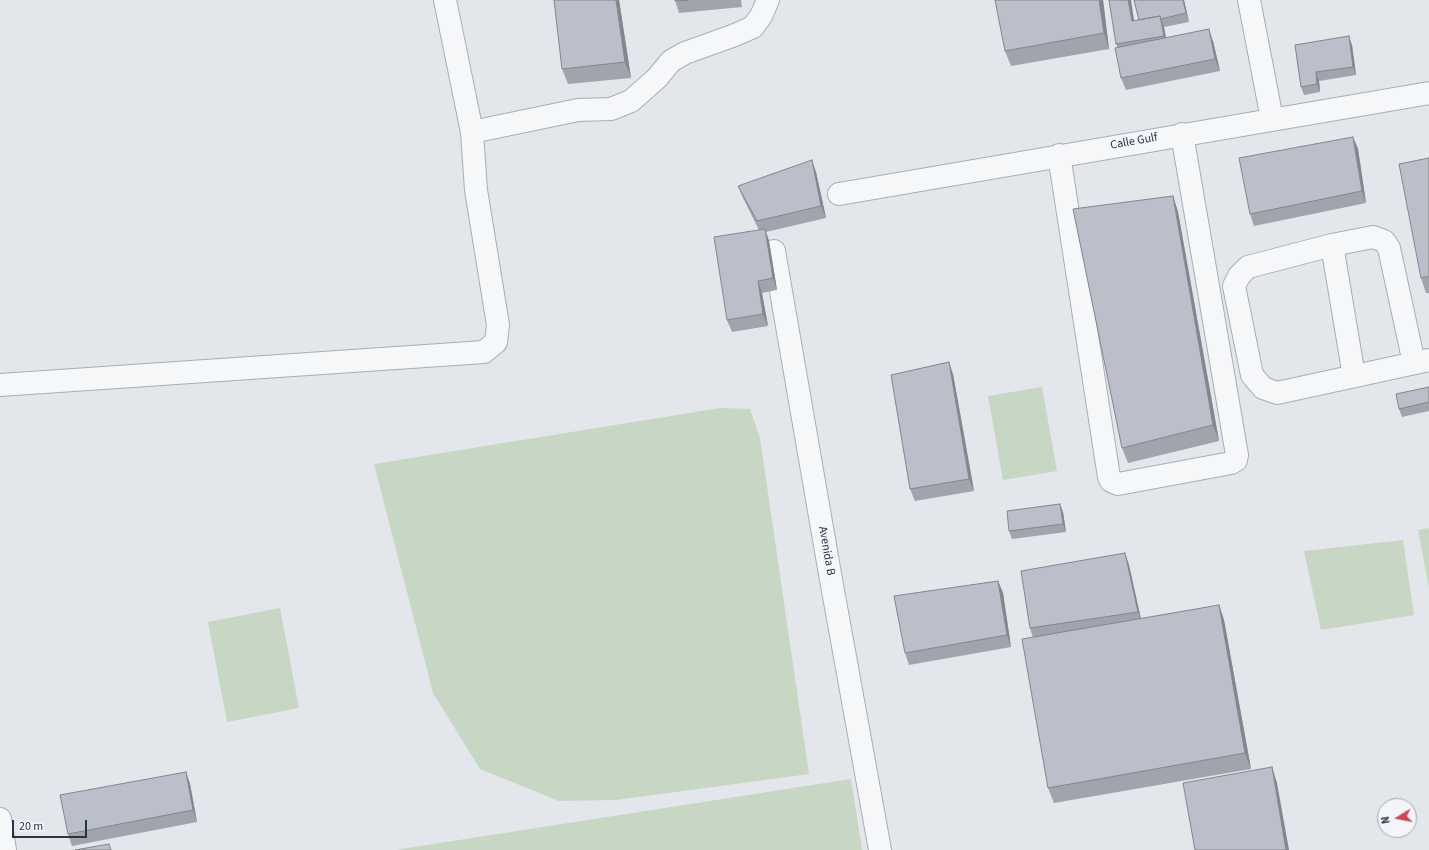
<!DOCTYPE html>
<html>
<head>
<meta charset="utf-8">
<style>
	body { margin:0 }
	#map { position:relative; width:1429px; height:850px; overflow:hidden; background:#e3e6eb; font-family:"Source Sans 3",sans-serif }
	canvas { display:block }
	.north { position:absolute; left:1377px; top:798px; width:40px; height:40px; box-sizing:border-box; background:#f3f5f9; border:1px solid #a3a7b1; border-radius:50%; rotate:260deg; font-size:11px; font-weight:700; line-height:16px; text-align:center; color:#2a3344 }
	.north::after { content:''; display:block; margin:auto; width:14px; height:18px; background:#d34556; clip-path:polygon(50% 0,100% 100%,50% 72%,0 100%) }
	.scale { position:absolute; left:12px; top:820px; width:75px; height:18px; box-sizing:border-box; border:2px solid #2a3344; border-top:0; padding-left:5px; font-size:12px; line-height:14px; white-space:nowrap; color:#2a3344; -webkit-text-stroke:3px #f3f5f9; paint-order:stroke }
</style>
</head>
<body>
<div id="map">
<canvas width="1429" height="850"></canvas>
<div class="north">N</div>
<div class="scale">20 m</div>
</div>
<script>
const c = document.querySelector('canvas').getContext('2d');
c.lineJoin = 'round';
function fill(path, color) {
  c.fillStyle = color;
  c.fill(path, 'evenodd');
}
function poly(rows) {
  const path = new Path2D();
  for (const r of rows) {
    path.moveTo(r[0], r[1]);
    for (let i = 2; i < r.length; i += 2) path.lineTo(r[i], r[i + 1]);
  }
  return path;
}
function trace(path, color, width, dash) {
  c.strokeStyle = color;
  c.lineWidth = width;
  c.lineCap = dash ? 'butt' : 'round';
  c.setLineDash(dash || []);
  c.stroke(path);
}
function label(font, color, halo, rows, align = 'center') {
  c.font = font + ' "Source Sans 3",sans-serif';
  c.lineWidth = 3.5;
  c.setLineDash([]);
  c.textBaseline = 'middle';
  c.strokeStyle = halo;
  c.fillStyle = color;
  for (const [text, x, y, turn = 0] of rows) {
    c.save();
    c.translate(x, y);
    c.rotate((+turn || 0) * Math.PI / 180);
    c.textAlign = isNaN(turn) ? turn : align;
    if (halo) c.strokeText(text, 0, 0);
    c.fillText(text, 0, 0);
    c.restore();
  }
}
const green = poly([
	[1042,387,1057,471,1003,480,988,396],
	[720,408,750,409,760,438,809,774,616,800,559,801,480,769,433,693,374,464],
	[1429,528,1429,588,1418,530],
	[1403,540,1414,615,1321,630,1304,551],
	[280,608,299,708,227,722,208,622],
	[851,779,862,850,395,850]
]);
const minor = poly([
	[445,0,472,132],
	[1249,0,1272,119],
	[1059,155,1109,477,1111,481,1118,484,1231,463,1236,460,1237,455,1182,134],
	[839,194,1429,93],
	[1332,245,1373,237,1384,241,1389,248,1414,363],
	[774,251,830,574,880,850],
	[1354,376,1332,245,1248,267,1239,276,1234,286,1252,375,1263,388,1277,393,1429,360],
	[0,385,484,352,496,342,498,325,476,190,472,132,578,110,611,109,631,101,657,78,671,61,685,53,735,35,753,27,761,16,768,0],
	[0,819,5,850]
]);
const wall = poly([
	[619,0,631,78,568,84,562,69],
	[675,0,741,0,742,7,679,13],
	[1103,0,1109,49,1011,66,1005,51],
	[1134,0,1184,0,1189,22,1164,27,1166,38,1213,41,1220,71,1126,90,1121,78,1118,48,1116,44,1134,20,1139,20],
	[1295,45,1352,45,1356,75,1319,81,1320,92,1304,95,1301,87],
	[1353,137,1358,149,1366,203,1254,226,1250,214],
	[1429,158,1429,293,1426,293,1421,278],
	[816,172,826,218,766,232,769,241,777,290,762,293,768,326,732,332,727,320,759,230,743,198,738,186],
	[1173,196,1178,212,1219,441,1128,463,1122,448],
	[953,374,974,491,915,501,910,489],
	[1429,387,1429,411,1402,417,1399,409],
	[1063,512,1066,532,1012,539,1009,531],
	[1125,553,1129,565,1141,619,1219,605,1224,620,1251,769,1054,803,1048,788,1033,638,1030,628],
	[998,581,1003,593,1011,647,909,665,905,653],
	[186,772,190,784,197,822,72,846,68,834]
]);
const shadedWall = poly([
	[616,0,619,0,631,78,625,62],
	[1099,0,1103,0,1109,49,1104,33],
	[1128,0,1131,0,1136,33,1132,21],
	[1183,0,1184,0,1189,22,1186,13],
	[1160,16,1164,28,1168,48,1164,36],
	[1209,29,1213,41,1220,71,1215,59],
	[1349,36,1352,45,1356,75,1353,67],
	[1316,72,1319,81,1320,92,1317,84],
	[1353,137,1358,149,1366,203,1362,191],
	[812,160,816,172,826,218,821,206],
	[1173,196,1178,212,1219,441,1213,425],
	[765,229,769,241,777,290,773,278],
	[758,281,762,293,768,326,763,314],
	[949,362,953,374,974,491,969,479],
	[1060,504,1063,512,1066,532,1063,524],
	[1125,553,1129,565,1142,624,1138,612],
	[998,581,1003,593,1011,647,1007,635],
	[1219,605,1224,620,1251,769,1245,753],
	[1272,767,1277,783,1289,850,1286,850],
	[186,772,190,784,197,822,193,810]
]);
const building = poly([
	[554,0,616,0,625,62,562,69,554,0],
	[675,0,688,0,675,1,675,0],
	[995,0,1099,0,1104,33,1005,51,995,0],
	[1109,0,1128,0,1132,21,1160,16,1164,36,1116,44,1109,0],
	[1134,0,1183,0,1186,13,1161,19,1160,16,1139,20,1134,0],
	[1209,29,1215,59,1121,78,1115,48,1209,29],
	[1349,36,1353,67,1316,72,1317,84,1301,87,1295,45,1349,36],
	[1353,137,1362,191,1250,214,1239,158,1353,137],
	[1429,158,1429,276,1421,278,1399,164,1429,158],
	[812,160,821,206,757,221,738,186,812,160],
	[1173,196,1213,425,1122,448,1073,209,1173,196],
	[765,229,773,278,758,281,763,314,727,320,714,237,765,229],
	[949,362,969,479,910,489,891,375,949,362],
	[1429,387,1429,402,1399,409,1396,394,1429,387],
	[1060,504,1063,524,1009,531,1007,511,1060,504],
	[1125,553,1138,612,1030,628,1021,571,1125,553],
	[998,581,1007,635,905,653,894,596,998,581],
	[1219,605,1245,753,1048,788,1022,639,1219,605],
	[1272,767,1286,850,1195,850,1183,783,1272,767],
	[186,772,193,810,68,834,60,795,186,772],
	[109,844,111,850,75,850,109,844]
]);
const streetNames = [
	["Calle Gulf",1134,142,-10],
	["Avenida B",826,551,80]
];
fill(green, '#c8d6c4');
trace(minor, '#a8adb6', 24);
trace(minor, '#f6f7f9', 22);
fill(wall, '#a0a4ad');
fill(shadedWall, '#82868d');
fill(building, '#babfc9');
trace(building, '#82868d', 1);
label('12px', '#2a3344', '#f3f5f9', streetNames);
</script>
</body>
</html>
